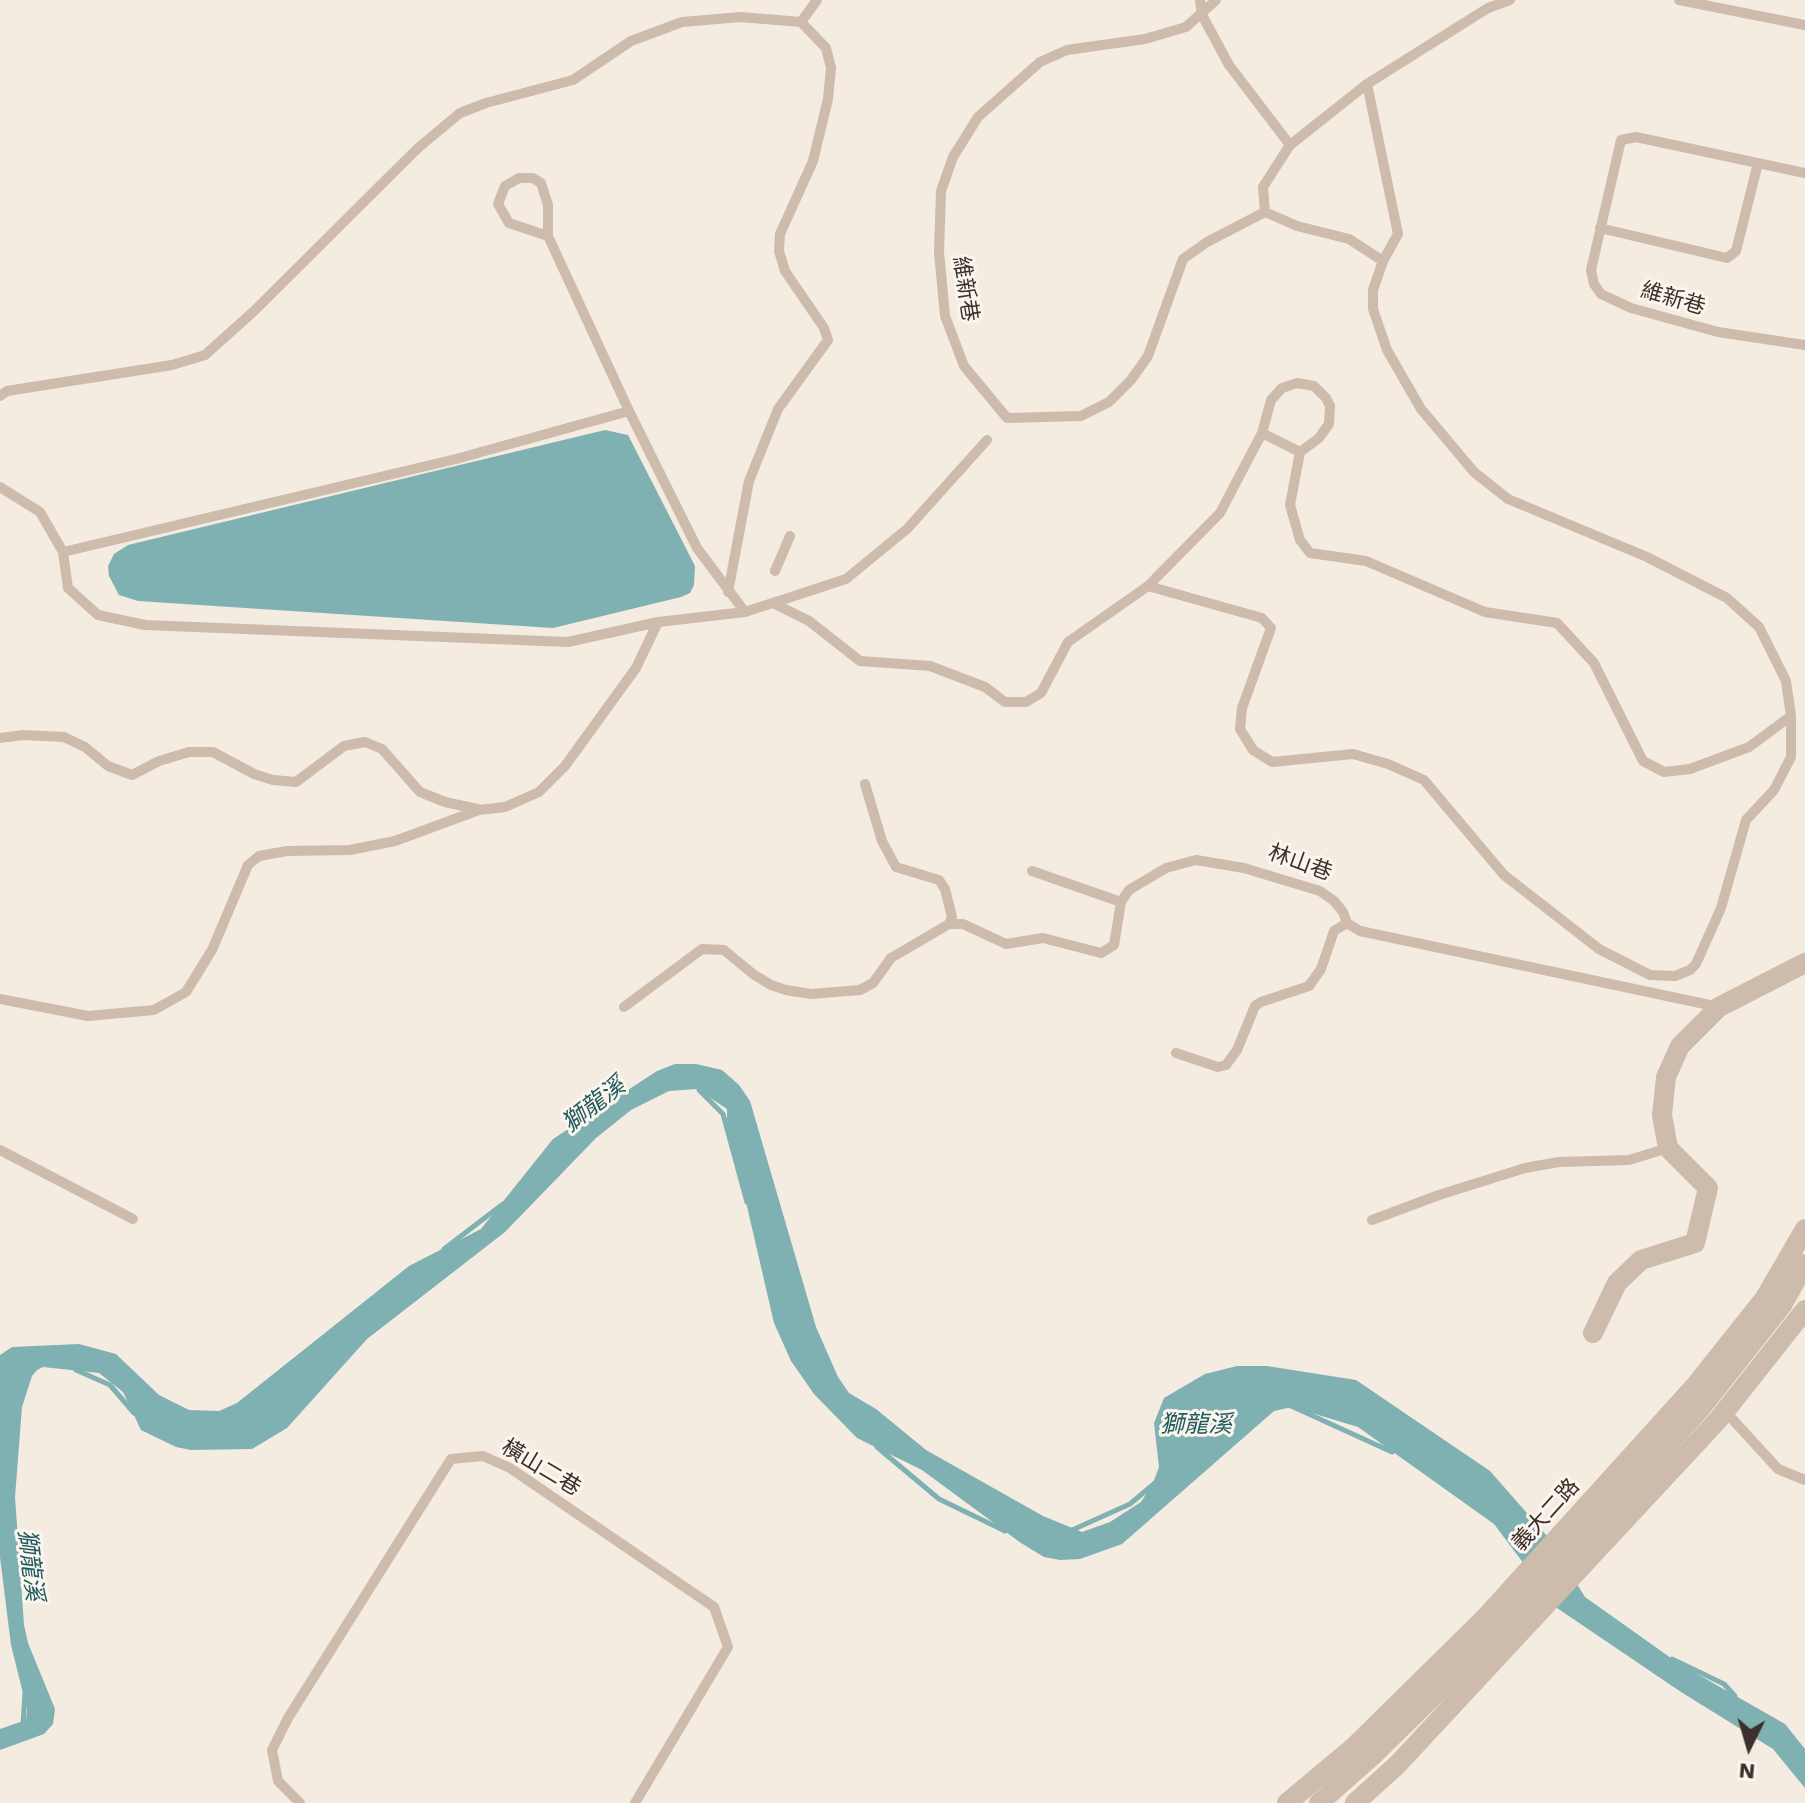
<!DOCTYPE html>
<html>
<head>
<meta charset="utf-8">
<style>
	body { margin:0 }
	#map { position:relative; width:1805px; height:1803px; overflow:hidden; background:#f4ebe1; font-family:"Work Sans",sans-serif }
	canvas { display:block }
	.north { position:absolute; left:1709px; top:1707px; width:80px; height:80px; -webkit-text-stroke:6px #fbf5ee; paint-order:stroke; rotate:185deg; font-size:22px; font-weight:700; line-height:32px; text-align:center; color:#3b302b }
	.north::after { content:''; display:block; margin:auto; width:28px; height:36px; background:#3b302b; clip-path:polygon(50% 0,100% 100%,50% 72%,0 100%) }
</style>
</head>
<body>
<div id="map">
<canvas width="1805" height="1803"></canvas>
<div class="north">N</div>
</div>
<script>
const c = document.querySelector('canvas').getContext('2d');
c.lineJoin = 'round';
function fill(path, color) {
  c.fillStyle = color;
  c.fill(path, 'evenodd');
}
function poly(rows) {
  const path = new Path2D();
  for (const r of rows) {
    path.moveTo(r[0], r[1]);
    for (let i = 2; i < r.length; i += 2) path.lineTo(r[i], r[i + 1]);
  }
  return path;
}
function trace(path, color, width, dash) {
  c.strokeStyle = color;
  c.lineWidth = width;
  c.lineCap = dash ? 'butt' : 'round';
  c.setLineDash(dash || []);
  c.stroke(path);
}
function label(font, color, halo, rows, align = 'center') {
  c.font = font + ' "Work Sans","Noto Sans TC",sans-serif';
  c.lineWidth = 6;
  c.setLineDash([]);
  c.textBaseline = 'middle';
  c.strokeStyle = halo;
  c.fillStyle = color;
  for (const [text, x, y, turn = 0] of rows) {
    c.save();
    c.translate(x, y);
    c.rotate((+turn || 0) * Math.PI / 180);
    c.textAlign = isNaN(turn) ? turn : align;
    if (halo) c.strokeText(text, 0, 0);
    c.fillText(text, 0, 0);
    c.restore();
  }
}
const water = poly([
	[605,430,628,435,695,566,694,585,690,593,681,597,553,628,138,601,119,595,109,576,108,566,114,554,128,545],
	[675,1064,696,1064,722,1070,739,1085,750,1101,816,1327,838,1377,849,1393,876,1409,926,1450,1043,1516,1082,1532,1110,1522,1141,1502,1153,1483,1159,1467,1154,1423,1164,1398,1205,1374,1237,1366,1267,1366,1356,1380,1490,1471,1547,1536,1585,1597,1678,1663,1785,1724,1805,1749,1805,1788,1773,1749,1681,1692,1557,1608,1494,1524,1358,1427,1292,1407,1274,1411,1122,1544,1080,1559,1060,1560,1044,1557,1021,1543,922,1470,857,1438,814,1394,791,1361,774,1323,727,1120,727,1109,697,1089,669,1091,631,1110,596,1138,505,1232,367,1339,287,1428,252,1449,191,1450,176,1447,141,1430,123,1392,99,1373,43,1367,37,1370,32,1376,22,1407,15,1497,24,1625,28,1643,55,1709,53,1724,44,1734,0,1750,0,1729,26,1720,27,1709,11,1645,0,1557,0,1355,12,1347,79,1344,116,1354,159,1395,189,1410,219,1411,237,1403,409,1266,481,1229,553,1139,657,1071]
]);
const stream = poly([
	[699,1090,723,1114,747,1202],
	[444,1249,503,1204],
	[76,1370,110,1385,134,1413],
	[1289,1405,1392,1452],
	[877,1447,939,1499,1005,1531],
	[1070,1531,1130,1504,1155,1483],
	[1672,1659,1724,1684,1735,1696],
	[23,1726,25,1692]
]);
const service = poly([
	[1200,0,1202,15,1229,65,1290,145],
	[1216,0,1186,27,1145,39,1067,50,1040,62,978,117,953,157,941,191,939,252,945,316,964,366,1007,418,1081,416,1109,402,1131,380,1148,356,1183,259,1207,242,1265,212],
	[1679,0,1805,25],
	[1805,173,1636,137,1621,140,1591,270,1594,284,1601,294,1631,308,1718,332,1805,345],
	[1600,228,1727,258,1736,251,1758,163],
	[548,236,509,223,498,204,505,186,519,178,533,178,541,183,548,205,548,236,629,411,697,548,745,612],
	[1383,261,1349,239,1297,226,1265,212,1263,187,1290,145,1367,84,1488,8,1510,0],
	[0,396,7,391,172,365,205,355,253,312,418,148,460,113,486,103,573,80,631,41,682,22,740,17,801,22],
	[1262,433,1271,400,1282,388,1297,383,1314,386,1326,398,1330,406,1329,424,1319,438,1300,452],
	[0,487,40,512,63,552,68,588,98,615,145,625,568,642,658,622,745,612,846,579,907,529,987,440],
	[63,552,456,459,629,411],
	[775,571,790,536],
	[1148,586,1262,618,1271,628,1242,708,1240,729,1253,750,1272,762,1353,754,1388,764,1424,780,1504,875,1599,949,1650,975,1675,976,1690,970,1696,964,1721,908,1746,820,1774,790,1791,757,1791,716,1786,681,1759,627,1727,598,1647,557,1508,499,1474,472,1421,409,1387,350,1373,309,1373,290,1383,261,1398,234,1367,84],
	[728,592,749,481,778,409,828,340,824,328,785,271,779,251,780,234,813,161,828,99,831,68,826,48,801,22,817,0],
	[773,603,809,621,860,661,930,666,985,687,1005,702,1026,702,1041,693,1068,642,1148,586,1220,513,1262,433,1300,452,1290,505,1300,540,1310,553,1366,561,1485,612,1557,623,1594,663,1643,761,1664,772,1690,769,1749,747,1791,716],
	[0,738,23,735,64,737,85,747,108,766,132,775,159,761,189,752,213,752,254,774,273,780,296,782,344,746,365,742,382,749,420,792,445,802,477,809],
	[1032,871,1121,902],
	[949,924,963,924,1006,944,1043,938,1101,953,1114,945,1121,902,1129,890,1166,868,1196,860,1244,868,1320,891,1334,901,1343,912,1347,923,1360,931,1719,1007],
	[0,999,88,1016,154,1010,186,992,212,950,248,865,259,856,287,851,350,850,395,841,479,810,505,807,539,792,565,766,636,668,658,622],
	[624,1007,702,949,724,950,753,974,771,985,786,990,811,994,860,990,873,983,891,958,949,924,952,917,945,889,939,880,896,867,882,841,865,784],
	[1176,1053,1218,1067,1226,1065,1237,1050,1255,1006,1261,1002,1309,986,1321,969,1334,931,1347,923],
	[0,1150,133,1219],
	[1372,1220,1439,1195,1525,1168,1559,1162,1629,1160,1668,1148],
	[1724,1410,1778,1469,1805,1480],
	[300,1803,278,1781,272,1750,288,1718,451,1459,483,1456,510,1468,714,1607,728,1647,635,1803]
]);
const minor = poly([
	[1593,1333,1617,1283,1641,1260,1695,1243,1708,1188,1668,1148,1662,1115,1666,1077,1680,1046,1719,1007,1805,963],
	[1287,1803,1354,1747,1485,1618,1695,1386,1765,1298,1805,1229],
	[1355,1803,1397,1765,1718,1420,1805,1310]
]);
const tertiary = poly([
	[1319,1803,1371,1757,1498,1633,1700,1409,1782,1305,1805,1264]
]);
const streetNames = [
	["維新巷",965,289,81],
	["維新巷",1673,299,16],
	["林山巷",1300,863,20],
	["橫山二巷",541,1468,31],
	["義大二路",1546,1515,-48]
];
const waterNames = [
	["獅龍溪",594,1105,-38],
	["獅龍溪",1196,1425],
	["獅龍溪",30,1565,83]
];
fill(water, '#7fb0b2');
trace(stream, '#7fb0b2', 5);
trace(service, '#cdbbac', 10);
trace(minor, '#cdbbac', 20);
trace(tertiary, '#cdbbac', 20);
label('22px', '#3b302b', '#fbf5ee', streetNames);
label('italic 24px', '#1f5a5e', '#fbf5ee', waterNames);
</script>
</body>
</html>
